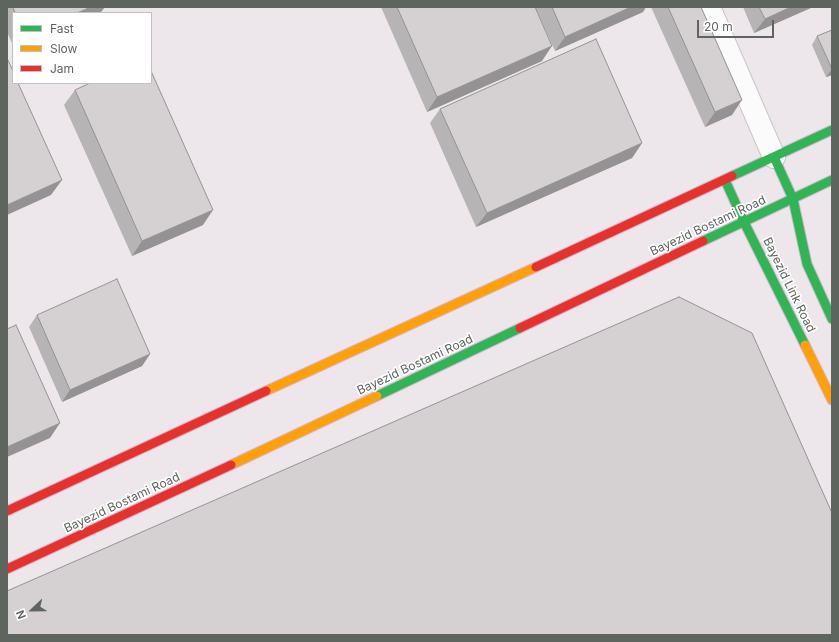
<!DOCTYPE html>
<html>
<head>
<meta charset="utf-8">
<style>
	body { margin:0 }
	#map { position:relative; width:839px; height:642px; overflow:hidden; background:#ede7eb; font-family:Inter,sans-serif }
	canvas { display:block }
	.frame { position:absolute; inset:0; border:8px solid #5d655e; pointer-events:none }
	.legend { position:absolute; left:12px; top:12px; width:140px; height:72px; box-sizing:border-box; background:#fff; border:1px solid #bec1bf; margin:0; padding:5px 7px; list-style:none; font-size:12px; color:#5d655e }
	.legend li { display:flex; align-items:center; gap:8px; height:20px }
	.legend b { width:20px; border:1px solid #bec1bf }
	.north { position:absolute; left:12px; top:590px; width:40px; height:40px; -webkit-text-stroke:3px #fff; paint-order:stroke; rotate:248deg; font-size:11px; font-weight:700; line-height:16px; text-align:center; color:#5d655e }
	.north::after { content:''; display:block; margin:auto; width:14px; height:18px; background:#5d655e; clip-path:polygon(50% 0,100% 100%,50% 72%,0 100%) }
	.scale { position:absolute; left:697px; top:20px; width:77px; height:18px; box-sizing:border-box; border:2px solid #5d655e; border-top:0; padding-left:5px; font-size:12px; line-height:14px; white-space:nowrap; color:#5d655e; -webkit-text-stroke:3px #fff; paint-order:stroke }
</style>
</head>
<body>
<div id="map">
<canvas width="839" height="642"></canvas>
<div class="frame"></div>
<ul class="legend">
<li><b style="height:5px;background:#30b455"></b>Fast</li>
<li><b style="height:5px;background:#ff9f0a"></b>Slow</li>
<li><b style="height:5px;background:#e5322d"></b>Jam</li>
</ul>
<div class="north">N</div>
<div class="scale">20 m</div>
</div>
<script>
const c = document.querySelector('canvas').getContext('2d');
c.lineJoin = 'round';
function poly(rows) {
  const path = new Path2D();
  for (const r of rows) {
    path.moveTo(r[0], r[1]);
    for (let i = 2; i < r.length; i += 2) path.lineTo(r[i], r[i + 1]);
  }
  return path;
}
function trace(path, color, width, dash) {
  c.strokeStyle = color;
  c.lineWidth = width;
  c.lineCap = dash ? 'butt' : 'round';
  c.setLineDash(dash || []);
  c.stroke(path);
}
function fill(path, color) {
  c.fillStyle = color;
  c.fill(path, 'evenodd');
}
function label(font, color, halo, rows, align = 'center') {
  c.font = font + ' Inter,sans-serif';
  c.lineWidth = 3.5;
  c.setLineDash([]);
  c.textBaseline = 'middle';
  c.strokeStyle = halo;
  c.fillStyle = color;
  for (const [text, x, y, turn = 0] of rows) {
    c.save();
    c.translate(x, y);
    c.rotate((+turn || 0) * Math.PI / 180);
    c.textAlign = isNaN(turn) ? turn : align;
    if (halo) c.strokeText(text, 0, 0);
    c.fillText(text, 0, 0);
    c.restore();
  }
}
const street = poly([
	[709,7,774,157]
]);
const fast = poly([
	[774,157,793,199,807,264,832,319],
	[732,176,832,130],
	[725,180,744,222,805,345],
	[703,241,832,180],
	[377,396,520,328]
]);
const slow = poly([
	[805,345,832,400],
	[266,391,536,267],
	[231,465,377,396]
]);
const jam = poly([
	[536,267,732,176],
	[520,328,703,241],
	[7,511,266,391],
	[7,569,231,465]
]);
const wall = poly([
	[7,7,105,7,101,12,100,13,13,13,13,45,7,32],
	[381,7,535,7,542,61,427,112],
	[535,7,646,7,643,12,555,51],
	[651,7,701,7,732,115,705,127],
	[743,7,813,7,754,33],
	[832,30,832,75,826,77,812,45,817,36],
	[75,90,203,225,132,256,64,105],
	[440,109,642,143,632,158,476,227,430,123],
	[37,315,150,354,142,366,62,402,29,327]
]);
const shadedWall = poly([
	[91,7,105,7,101,12,100,13,77,13],
	[631,7,646,7,643,12,555,51,565,37],
	[791,7,813,7,754,33,765,19],
	[552,46,542,61,427,112,437,97],
	[832,69,832,75,826,77],
	[742,100,732,115,705,127,715,112],
	[642,143,632,158,476,227,487,213],
	[62,180,51,195,7,215,7,205],
	[213,210,203,225,132,256,142,241],
	[150,354,142,366,62,402,70,390],
	[60,423,50,438,7,457,7,447]
]);
const building = poly([
	[13,7,91,7,77,13,15,13,13,7],
	[397,7,535,7,552,46,437,97,397,7],
	[552,7,631,7,565,37,552,7],
	[668,7,701,7,742,100,715,112,668,7],
	[759,7,791,7,765,19,759,7],
	[832,30,832,69,817,36,832,30],
	[596,39,642,143,487,213,440,109,596,39],
	[7,58,13,71,13,83,18,83,62,180,7,205,7,58],
	[151,71,213,210,142,241,75,90,90,83,151,83,151,71],
	[117,279,150,354,70,390,37,315,117,279],
	[679,297,752,333,832,513,832,635,7,635,7,591,679,297],
	[16,325,60,423,7,447,7,329,16,325]
]);
const streetNames = [
	["Bayezid Bostami Road",708,226,-25],
	["Bayezid Link Road",789,285,64],
	["Bayezid Bostami Road",415,365,-25],
	["Bayezid Bostami Road",122,503,-25]
];
trace(street, '#c7c7c6', 24);
trace(fast, '#d4b6cc', 11);
trace(slow, '#d4b6cc', 11);
trace(jam, '#d4b6cc', 11);
trace(street, '#fcfbfc', 22);
trace(fast, '#30b455', 9);
trace(slow, '#ff9f0a', 9);
trace(jam, '#e5322d', 9);
fill(wall, '#b7b4b5');
fill(shadedWall, '#959294');
fill(building, '#d5d1d3');
trace(building, '#959294', 1);
label('12px', '#5d655e', '#fff', streetNames);
</script>
</body>
</html>
